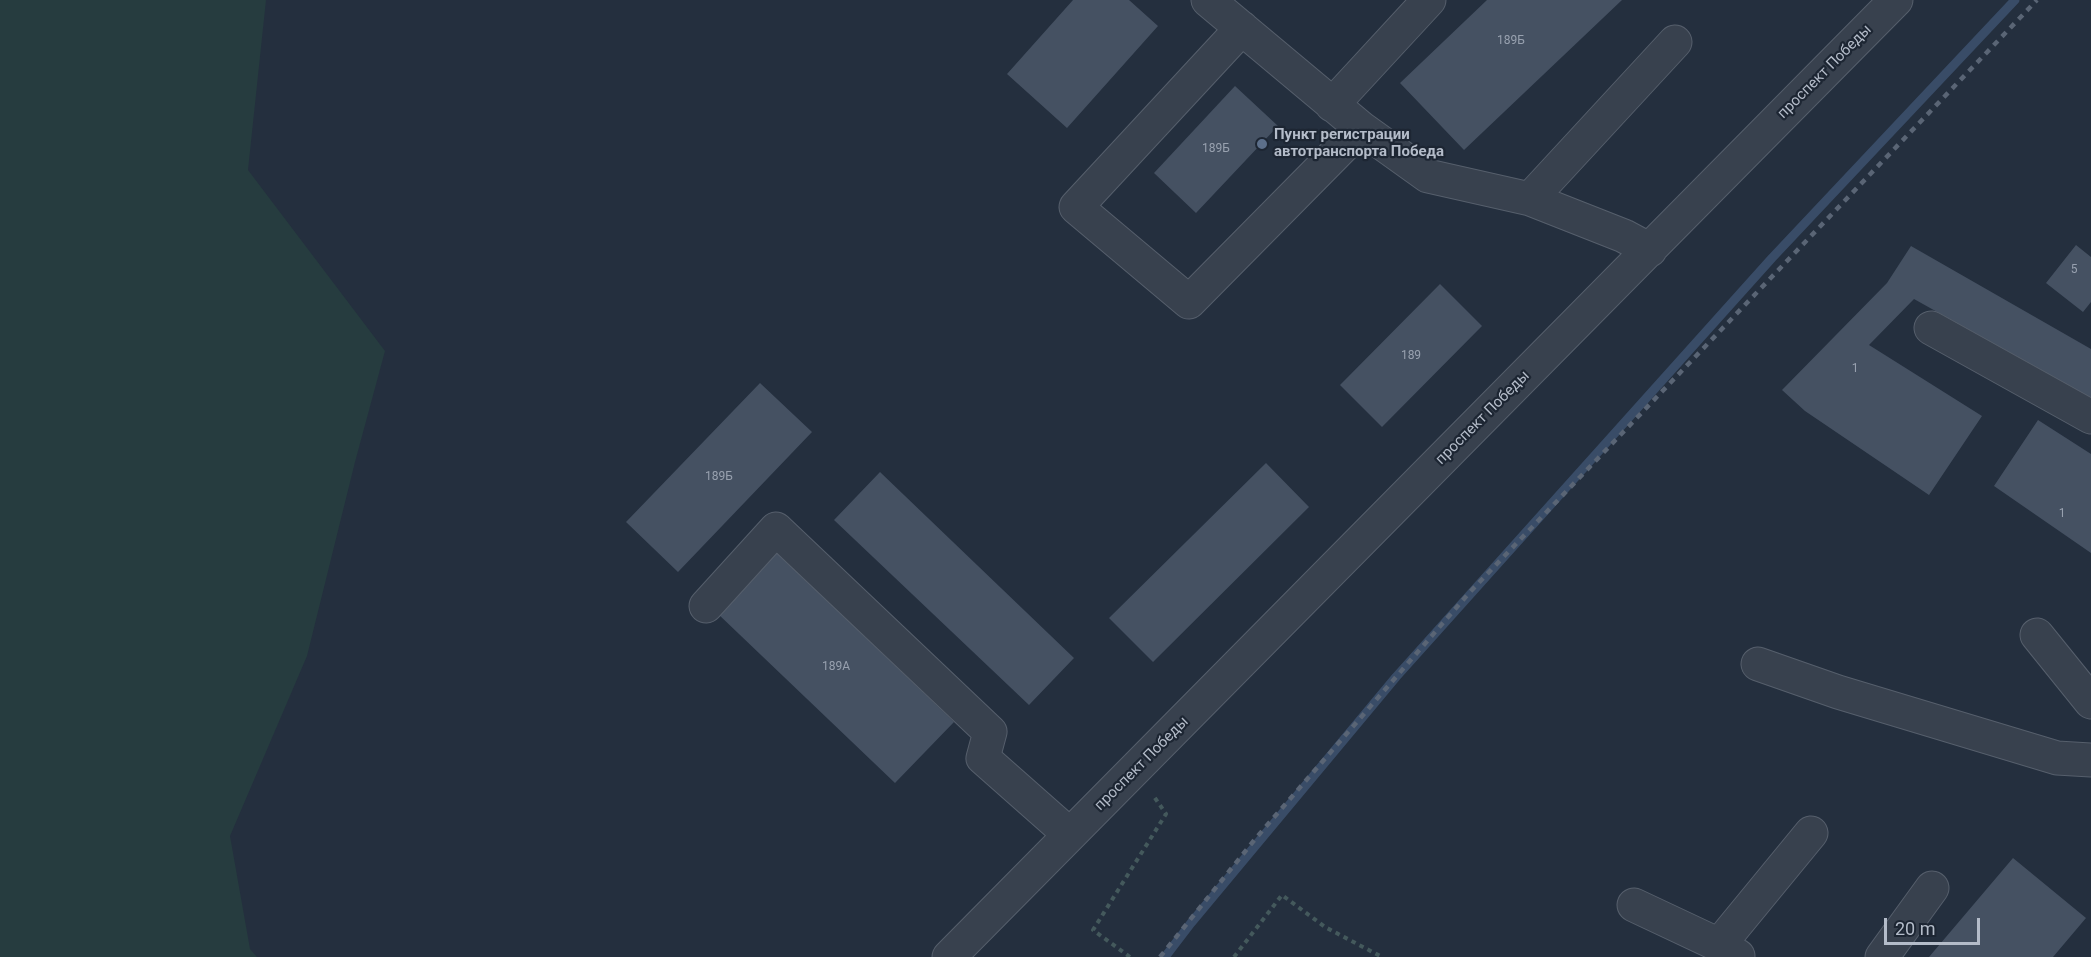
<!DOCTYPE html>
<html>
<head>
<meta charset="utf-8">
<style>
	body { margin:0 }
	#map { position:relative; width:2091px; height:957px; overflow:hidden; background:#242f3e; font-family:Roboto,sans-serif }
	canvas { display:block }
	.scale { position:absolute; left:1884px; top:918px; width:96px; height:27px; box-sizing:border-box; border:3px solid #b4bcc9; border-top:0; padding-left:8px; font-size:18px; line-height:21px; white-space:nowrap; color:#b4bcc9; -webkit-text-stroke:4px #1d2633; paint-order:stroke }
</style>
</head>
<body>
<div id="map">
<canvas width="2091" height="957"></canvas>
<div class="scale">20 m</div>
</div>
<script>
const c = document.querySelector('canvas').getContext('2d');
c.lineJoin = 'round';
function fill(path, color) {
  c.fillStyle = color;
  c.fill(path, 'evenodd');
}
function poly(rows) {
  const path = new Path2D();
  for (const r of rows) {
    path.moveTo(r[0], r[1]);
    for (let i = 2; i < r.length; i += 2) path.lineTo(r[i], r[i + 1]);
  }
  return path;
}
function trace(path, color, width, dash) {
  c.strokeStyle = color;
  c.lineWidth = width;
  c.lineCap = dash ? 'butt' : 'round';
  c.setLineDash(dash || []);
  c.stroke(path);
}
function label(font, color, halo, rows, align = 'center') {
  c.font = font + ' Roboto,sans-serif';
  c.lineWidth = 4.5;
  c.setLineDash([]);
  c.textBaseline = 'middle';
  c.strokeStyle = halo;
  c.fillStyle = color;
  for (const [text, x, y, turn = 0] of rows) {
    c.save();
    c.translate(x, y);
    c.rotate((+turn || 0) * Math.PI / 180);
    c.textAlign = isNaN(turn) ? turn : align;
    if (halo) c.strokeText(text, 0, 0);
    c.fillText(text, 0, 0);
    c.restore();
  }
}
const green = poly([
	[0,0,266,0,248,170,385,351,355,462,307,656,230,836,250,949,257,957,0,957]
]);
const stream = poly([
	[1165,957,1191,923,1396,677,1772,258,2015,0]
]);
const building = poly([
	[1073,0,1129,0,1158,26,1067,128,1007,74],
	[1487,0,1622,0,1464,150,1400,83],
	[1235,86,1278,126,1196,213,1154,173],
	[2076,245,2091,257,2091,302,2083,312,2046,283],
	[1911,246,2091,349,2091,398,1914,299,1869,345,1982,416,1929,495,1805,411,1782,390,1887,283],
	[1440,284,1482,326,1382,427,1340,385],
	[760,383,812,432,678,572,626,522],
	[2038,420,2091,454,2091,553,1994,486],
	[1266,463,1309,507,1153,662,1109,618],
	[880,472,1074,658,1029,705,834,520],
	[776,551,954,722,895,783,717,613],
	[2013,858,2086,918,2053,957,1929,957]
]);
const path = poly([
	[1130,957,1093,930,1166,814,1153,795],
	[1234,957,1282,895,1325,927,1382,957]
]);
const minor = poly([
	[1208,0,1361,128,1428,176,1530,199,1624,236,1650,250],
	[1242,28,1076,207,1189,302,1361,128],
	[1332,105,1429,0],
	[1530,199,1675,42],
	[1931,328,2091,417],
	[706,606,776,529,990,732,983,758,1069,834],
	[2037,635,2091,702],
	[1758,664,1838,692,2057,758,2091,760],
	[1634,905,1719,945,1738,956],
	[1719,945,1811,833],
	[949,957,1896,0],
	[1882,957,1932,888]
]);
const rail = poly([
	[1160,957,1256,838,1469,593,2037,0]
]);
const markers = [
	[1262,144,6,"#5c6f8a"]
];
const numberNames = [
	["189Б",1511,41],
	["189Б",1216,149],
	["5",2074,270],
	["189",1411,356],
	["1",1855,369],
	["189Б",719,477],
	["1",2062,514],
	["189А",836,667]
];
const streetNames = [
	["проспект Победы",1825,72,-45],
	["проспект Победы",1483,418,-45],
	["проспект Победы",1142,764,-45]
];
const poiNames = [
	["Пункт регистрации",1274,135],
	["автотранспорта Победа",1274,152]
];
fill(green, '#263c3f');
trace(stream, '#394c67', 9);
fill(building, '#455162');
trace(minor, '#565f6c', 35);
trace(path, '#44595c', 4, [4.5, 4.5]);
trace(minor, '#38414e', 33);
trace(rail, '#5a6575', 4.5, [6, 6]);
for (const [x, y, r, color] of markers) {
  const dot = new Path2D();
  dot.arc(x, y, r, 0, 2 * Math.PI);
  c.fillStyle = color;
  c.fill(dot);
  trace(dot, '#1d2633', 2);
}
label('12px', '#98a1af', null, numberNames);
label('15px', '#b4bcc9', '#1d2633', streetNames);
label('bold 15px', '#b4bcc9', '#1d2633', poiNames, 'left');
</script>
</body>
</html>
